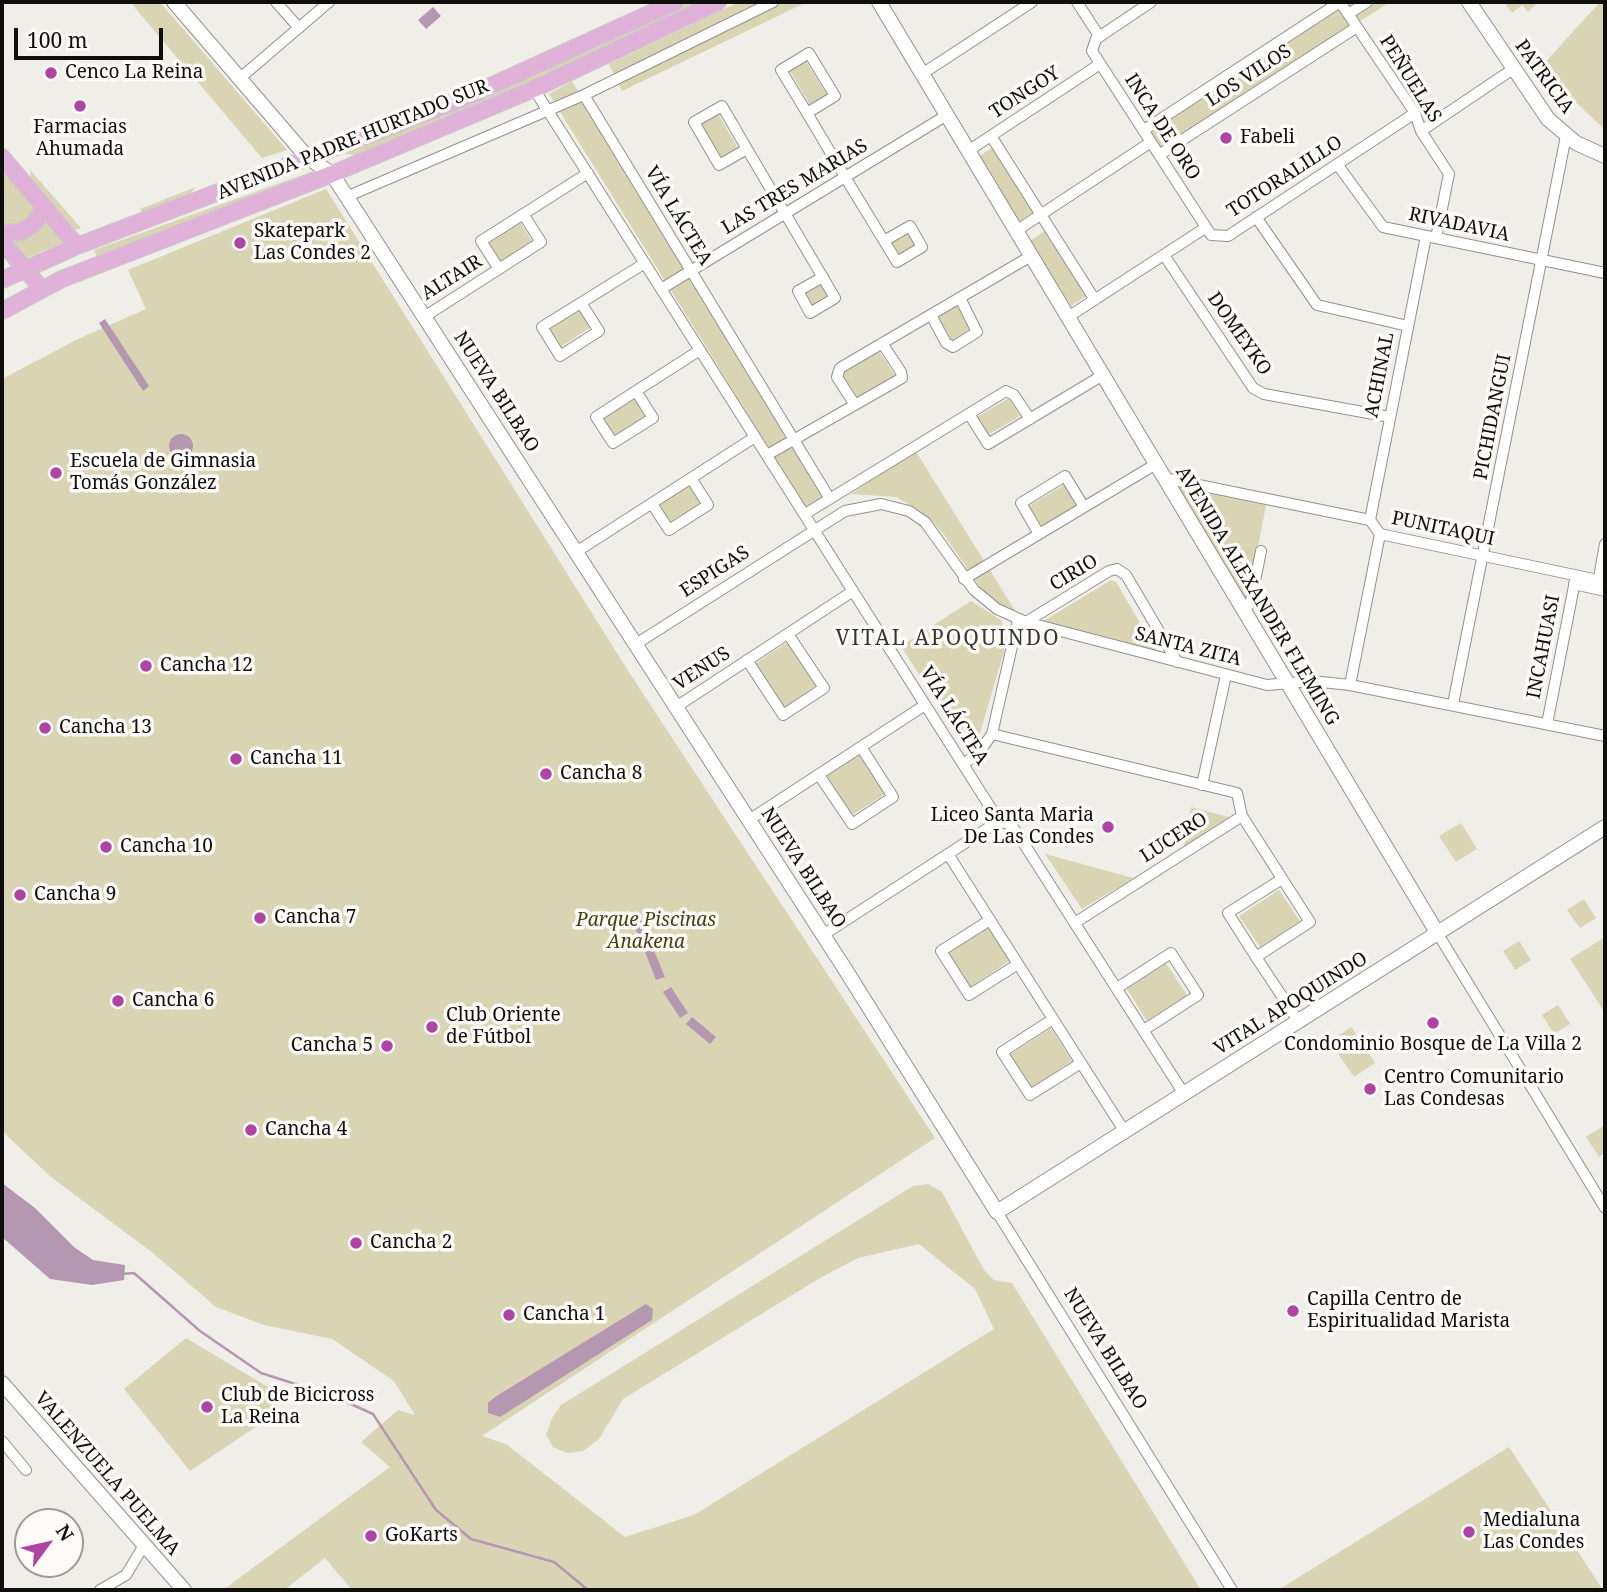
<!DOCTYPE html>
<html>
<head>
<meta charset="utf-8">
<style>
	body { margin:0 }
	#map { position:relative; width:1607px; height:1592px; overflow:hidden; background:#efeee9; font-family:"Noto Serif",serif }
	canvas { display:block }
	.frame { position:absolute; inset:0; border:4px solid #0e0e0c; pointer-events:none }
	.north { position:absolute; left:14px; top:1508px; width:70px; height:70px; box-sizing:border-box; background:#fcfbf7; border:2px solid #9d9c99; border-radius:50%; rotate:57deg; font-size:19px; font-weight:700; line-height:28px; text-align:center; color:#0e0e0c }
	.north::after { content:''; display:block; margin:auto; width:24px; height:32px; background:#b044a4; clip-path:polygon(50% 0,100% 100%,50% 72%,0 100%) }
	.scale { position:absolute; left:14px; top:28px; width:149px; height:32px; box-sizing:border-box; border:4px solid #0e0e0c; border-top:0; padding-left:9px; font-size:21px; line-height:24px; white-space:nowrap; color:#0e0e0c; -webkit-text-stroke:5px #fcfbf7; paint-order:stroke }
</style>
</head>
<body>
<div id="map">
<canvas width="1607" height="1592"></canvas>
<div class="frame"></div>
<div class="north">N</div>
<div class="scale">100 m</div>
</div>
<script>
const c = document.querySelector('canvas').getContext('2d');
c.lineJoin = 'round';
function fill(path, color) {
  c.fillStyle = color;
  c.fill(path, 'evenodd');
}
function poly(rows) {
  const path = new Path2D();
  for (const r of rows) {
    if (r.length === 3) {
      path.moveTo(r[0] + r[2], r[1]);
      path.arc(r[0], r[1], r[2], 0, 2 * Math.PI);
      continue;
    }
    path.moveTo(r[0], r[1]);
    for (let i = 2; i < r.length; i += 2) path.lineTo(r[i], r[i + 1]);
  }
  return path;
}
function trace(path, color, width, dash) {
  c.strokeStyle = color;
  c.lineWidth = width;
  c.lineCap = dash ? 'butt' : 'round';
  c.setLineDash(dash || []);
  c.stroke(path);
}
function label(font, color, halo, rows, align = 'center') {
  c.font = font + ' "Noto Serif",serif';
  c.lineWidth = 7;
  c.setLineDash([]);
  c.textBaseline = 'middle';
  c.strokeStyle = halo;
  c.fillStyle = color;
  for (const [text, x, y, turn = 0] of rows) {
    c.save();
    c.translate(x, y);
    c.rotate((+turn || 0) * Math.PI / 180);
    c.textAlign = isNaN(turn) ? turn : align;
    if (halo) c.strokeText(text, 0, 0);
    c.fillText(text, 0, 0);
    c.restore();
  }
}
const green = poly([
	[130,2,160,2,287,150,262,158],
	[688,2,708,2,541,80,355,155,341,153,598,45],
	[739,2,807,2,622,91,609,64],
	[1351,2,1390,2,1160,148,1147,131],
	[1504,2,1538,2,1528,12,1522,5,1512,13],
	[1600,2,1605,2,1605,130,1540,68],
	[806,61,827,95,810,105,790,71],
	[572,81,825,495,806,508,549,94],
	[718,114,738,148,722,158,701,124],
	[993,147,1034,212,1018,222,977,158],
	[2,168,64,242,27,258,2,229],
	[30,170,81,228,75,230,31,179],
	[316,170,316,172,97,258,94,250],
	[196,187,189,195,142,213,140,209],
	[326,189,632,677,935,1138,482,1436,506,1444,625,1537,694,1515,994,1329,975,1289,919,1244,858,1258,820,1278,623,1399,599,1439,583,1451,567,1453,553,1447,546,1435,552,1418,561,1405,913,1186,928,1184,942,1192,984,1270,994,1280,1012,1283,1201,1590,352,1590,325,1558,284,1590,223,1590,390,1467,361,1442,398,1410,415,1415,394,1381,332,1339,264,1325,216,1307,153,1253,51,1177,2,1131,2,379,78,339,146,309,128,270],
	[520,222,532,241,501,262,489,243],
	[1046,230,1088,295,1071,306,1030,241],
	[908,231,916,245,899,255,891,242],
	[821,283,830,296,812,306,804,293],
	[959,303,973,328,952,341,937,316],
	[579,308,591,327,559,348,547,329],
	[879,351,896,377,859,400,842,374],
	[634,398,646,416,615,437,602,418],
	[1009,398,1020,416,986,436,975,418],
	[915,450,1019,617,998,605,981,589,943,533,922,512,896,497,851,494],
	[690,484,702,503,670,524,658,505],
	[1064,485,1078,509,1044,530,1029,506],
	[1173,486,1266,505,1246,609],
	[1111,580,1116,582,1158,653,1042,622],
	[971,601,1001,620,1008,638,980,733,963,743,901,646],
	[788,642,817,685,783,709,753,665],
	[860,750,887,793,849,817,823,774],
	[1191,807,1232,818,1184,847],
	[1461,823,1477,849,1456,862,1439,836],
	[1045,854,1133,878,1134,878,1082,909],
	[1279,890,1300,921,1260,947,1239,916],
	[1584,899,1596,918,1580,928,1567,910],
	[989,926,1011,960,970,987,949,953],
	[1605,937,1605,1013,1570,959],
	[1519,941,1531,960,1515,970,1503,951],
	[1166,963,1187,995,1147,1021,1127,989],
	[1558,1005,1570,1024,1554,1034,1542,1015],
	[1351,1027,1375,1063,1354,1077,1330,1042],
	[1051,1028,1072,1061,1029,1089,1008,1056],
	[1605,1125,1605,1152,1599,1157,1586,1137],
	[186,1338,283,1396,269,1418,190,1471,124,1389],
	[1509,1447,1603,1590,1278,1590]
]);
const water = poly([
	[433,7,441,16,426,29,418,20],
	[105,319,149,386,143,391,99,323],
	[181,446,12],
	[639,916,653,944,645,948,631,920],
	[653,948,665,977,656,980,645,952],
	[671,987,688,1013,680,1018,663,992],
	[692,1017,716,1037,710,1044,686,1024],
	[2,1183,35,1208,74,1247,93,1260,125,1265,124,1280,92,1285,50,1279,2,1237],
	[646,1304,653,1309,652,1320,500,1417,488,1413,488,1403,495,1397]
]);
const stream = poly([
	[121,1274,134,1273,200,1331,261,1373,333,1396,373,1414,436,1510,471,1539,554,1562,588,1590]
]);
const street = poly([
	[276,2,299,28],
	[1077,2,1099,36],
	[1151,2,1096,39,1092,51,1211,235,1228,236,1415,113],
	[1340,2,1415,113,1421,131,1449,174,1436,238],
	[1348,14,1367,2],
	[922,74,1032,2],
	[239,79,329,2],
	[534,89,999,821,1011,825,1017,833,1184,1094],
	[584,95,830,499],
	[807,113,835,96,809,53,781,70,807,113,845,177,884,241,897,262,922,247,910,226,884,241],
	[1144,130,1340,2],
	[1421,131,1513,69],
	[991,136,1095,300],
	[747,149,719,165,694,122,722,106,747,149,835,298,810,313,798,291,823,277],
	[968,151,1100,64],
	[1159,155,1357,27],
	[1337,164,1383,227,1605,273],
	[346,197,584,95,773,2],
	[1256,217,1317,305,1408,326],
	[1016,231,1151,142],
	[1164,255,1253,388,1264,394,1390,417],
	[499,269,481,241,588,173],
	[661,289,947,115],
	[581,303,599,331,560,356,542,327,645,263],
	[931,315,946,343,953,347,977,332,960,298],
	[424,317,541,242,523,214],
	[1068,317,1205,228],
	[636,391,653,418,613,443,596,417,636,391],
	[636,391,700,350],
	[855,405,837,377,840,368,1031,256],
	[969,414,988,444,1103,375],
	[767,455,902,378,901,372,882,343],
	[1164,478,1370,520,1380,534,1598,580],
	[652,504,669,530,708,505,691,478],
	[805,514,1006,391,1014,395,1030,419],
	[1370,520,1426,236],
	[1039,534,1021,503,1065,476,1084,507],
	[576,552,755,437],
	[964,579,1156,464],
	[1574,584,1605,591],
	[1597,589,1605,544],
	[1244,612,1251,601,1261,551],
	[1026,622,1109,571,1117,569,1126,575,1177,662],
	[636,644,845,511,881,504,909,511,925,522,974,590,997,609,1026,622,1267,685,1312,681,1350,685,1605,736],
	[747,660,783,715,824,688,788,634],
	[1350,685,1380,534],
	[1453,704,1566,136],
	[676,707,853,591],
	[1547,724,1576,576],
	[992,734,1237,793,1242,816,1310,922,1256,957,1299,1022],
	[963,764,978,754,992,734,1018,620],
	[819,775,852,824,893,797,861,747],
	[1202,785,1226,675],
	[749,820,925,705],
	[948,854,1125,1132],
	[990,920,941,951,969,995,1018,964],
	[1076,922,1242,816],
	[1438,934,1605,1208],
	[823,935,999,821],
	[1256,957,1228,913,1282,879],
	[1117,988,1171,953,1198,995,1144,1030],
	[1053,1019,1002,1052,1030,1095,1081,1063],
	[997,1212,1232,1590],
	[2,1441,26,1470],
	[100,1590,126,1575,144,1545]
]);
const secondary = poly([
	[174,2,307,157,332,174,845,969,997,1212,1605,827],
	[879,2,1438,934],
	[1469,2,1548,119,1576,143,1605,156],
	[2,1383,184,1590]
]);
const primary = poly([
	[2,157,77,246],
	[2,233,21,232,32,225,40,216,43,205],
	[2,242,42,289],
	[2,280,77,246,462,99,675,2],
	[2,311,62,279,332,174,534,89,718,2]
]);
const markers = [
	[51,73,7,"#b044a4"],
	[80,106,7,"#b044a4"],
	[1226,138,7,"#b044a4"],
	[240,243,7,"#b044a4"],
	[56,473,7,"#b044a4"],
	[146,666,7,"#b044a4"],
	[45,728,7,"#b044a4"],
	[236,759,7,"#b044a4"],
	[546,774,7,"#b044a4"],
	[1108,827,7,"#b044a4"],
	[106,847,7,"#b044a4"],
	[20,895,7,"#b044a4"],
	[260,918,7,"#b044a4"],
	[118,1001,7,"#b044a4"],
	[1433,1023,7,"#b044a4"],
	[432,1027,7,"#b044a4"],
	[387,1046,7,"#b044a4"],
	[1370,1089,7,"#b044a4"],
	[251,1130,7,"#b044a4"],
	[356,1243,7,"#b044a4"],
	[1293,1311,7,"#b044a4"],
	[509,1315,7,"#b044a4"],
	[207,1407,7,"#b044a4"],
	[1469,1532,7,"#b044a4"],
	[371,1536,7,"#b044a4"]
];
const poiNames = [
	["Cenco La Reina",65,73],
	["Farmacias",80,128,"center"],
	["Ahumada",80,150,"center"],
	["Fabeli",1240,138],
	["Skatepark",254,232],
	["Las Condes 2",254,254],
	["Escuela de Gimnasia",70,462],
	["Tomás González",70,484],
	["Cancha 12",160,666],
	["Cancha 13",59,728],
	["Cancha 11",250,759],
	["Cancha 8",560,774],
	["Liceo Santa Maria",1094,816,"right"],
	["De Las Condes",1094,838,"right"],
	["Cancha 10",120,847],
	["Cancha 9",34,895],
	["Cancha 7",274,918],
	["Cancha 6",132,1001],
	["Club Oriente",446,1016],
	["de Fútbol",446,1038],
	["Condominio Bosque de La Villa 2",1433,1045,"center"],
	["Cancha 5",373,1046,"right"],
	["Centro Comunitario",1384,1078],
	["Las Condesas",1384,1100],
	["Cancha 4",265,1130],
	["Cancha 2",370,1243],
	["Capilla Centro de",1307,1300],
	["Espiritualidad Marista",1307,1322],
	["Cancha 1",523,1315],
	["Club de Bicicross",221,1396],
	["La Reina",221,1418],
	["Medialuna",1483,1521],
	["Las Condes",1483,1543],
	["GoKarts",385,1536]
];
const streetNames = [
	["LOS VILOS",1249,76,-33],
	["PATRICIA",1544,77,54],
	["PEÑUELAS",1410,79,58],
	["TONGOY",1025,93,-33],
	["INCA DE ORO",1162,127,57],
	["AVENIDA PADRE HURTADO SUR",353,140,-22],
	["TOTORALILLO",1285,177,-33],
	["LAS TRES MARIAS",795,187,-31],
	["VÍA LÁCTEA",678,216,59],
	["RIVADAVIA",1459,225,12],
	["ALTAIR",452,278,-32],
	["DOMEYKO",1239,334,55],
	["ACHINAL",1380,375,-79],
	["NUEVA BILBAO",496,392,57],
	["PICHIDANGUI",1493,417,-79],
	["PUNITAQUI",1443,529,12],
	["ESPIGAS",715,572,-33],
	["CIRIO",1074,573,-31],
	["AVENIDA ALEXANDER FLEMING",1257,596,59],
	["SANTA ZITA",1188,647,14],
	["INCAHUASI",1544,647,-79],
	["VENUS",702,669,-33],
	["VÍA LÁCTEA",954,716,58],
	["LUCERO",1174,838,-33],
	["NUEVA BILBAO",803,868,57],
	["VITAL APOQUINDO",1291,1004,-32],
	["NUEVA BILBAO",1105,1349,58],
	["VALENZUELA PUELMA",107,1474,49]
];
const parkNames = [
	["Parque Piscinas",646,921],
	["Anakena",646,943]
];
const neighbourhoodNames = [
	["VITAL APOQUINDO",948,639]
];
fill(green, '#d9d4b3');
fill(water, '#b697b1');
trace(stream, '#b697b1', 2.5);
trace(street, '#92918d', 12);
trace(secondary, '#92918d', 16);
trace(primary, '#cacaca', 18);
trace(street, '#fff', 10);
trace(secondary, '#fff', 14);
trace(primary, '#e0b2d9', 16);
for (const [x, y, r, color] of markers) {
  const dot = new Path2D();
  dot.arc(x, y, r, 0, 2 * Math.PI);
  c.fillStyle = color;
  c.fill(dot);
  trace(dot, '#fcfbf7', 2.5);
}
label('19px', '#0e0e0c', '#fcfbf7', poiNames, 'left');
label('19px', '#0e0e0c', '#fcfbf7', streetNames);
label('italic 19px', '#463f10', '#fcfbf7', parkNames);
c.letterSpacing = '2px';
label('21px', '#373733', '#fcfbf7', neighbourhoodNames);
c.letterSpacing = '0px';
</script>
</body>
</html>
